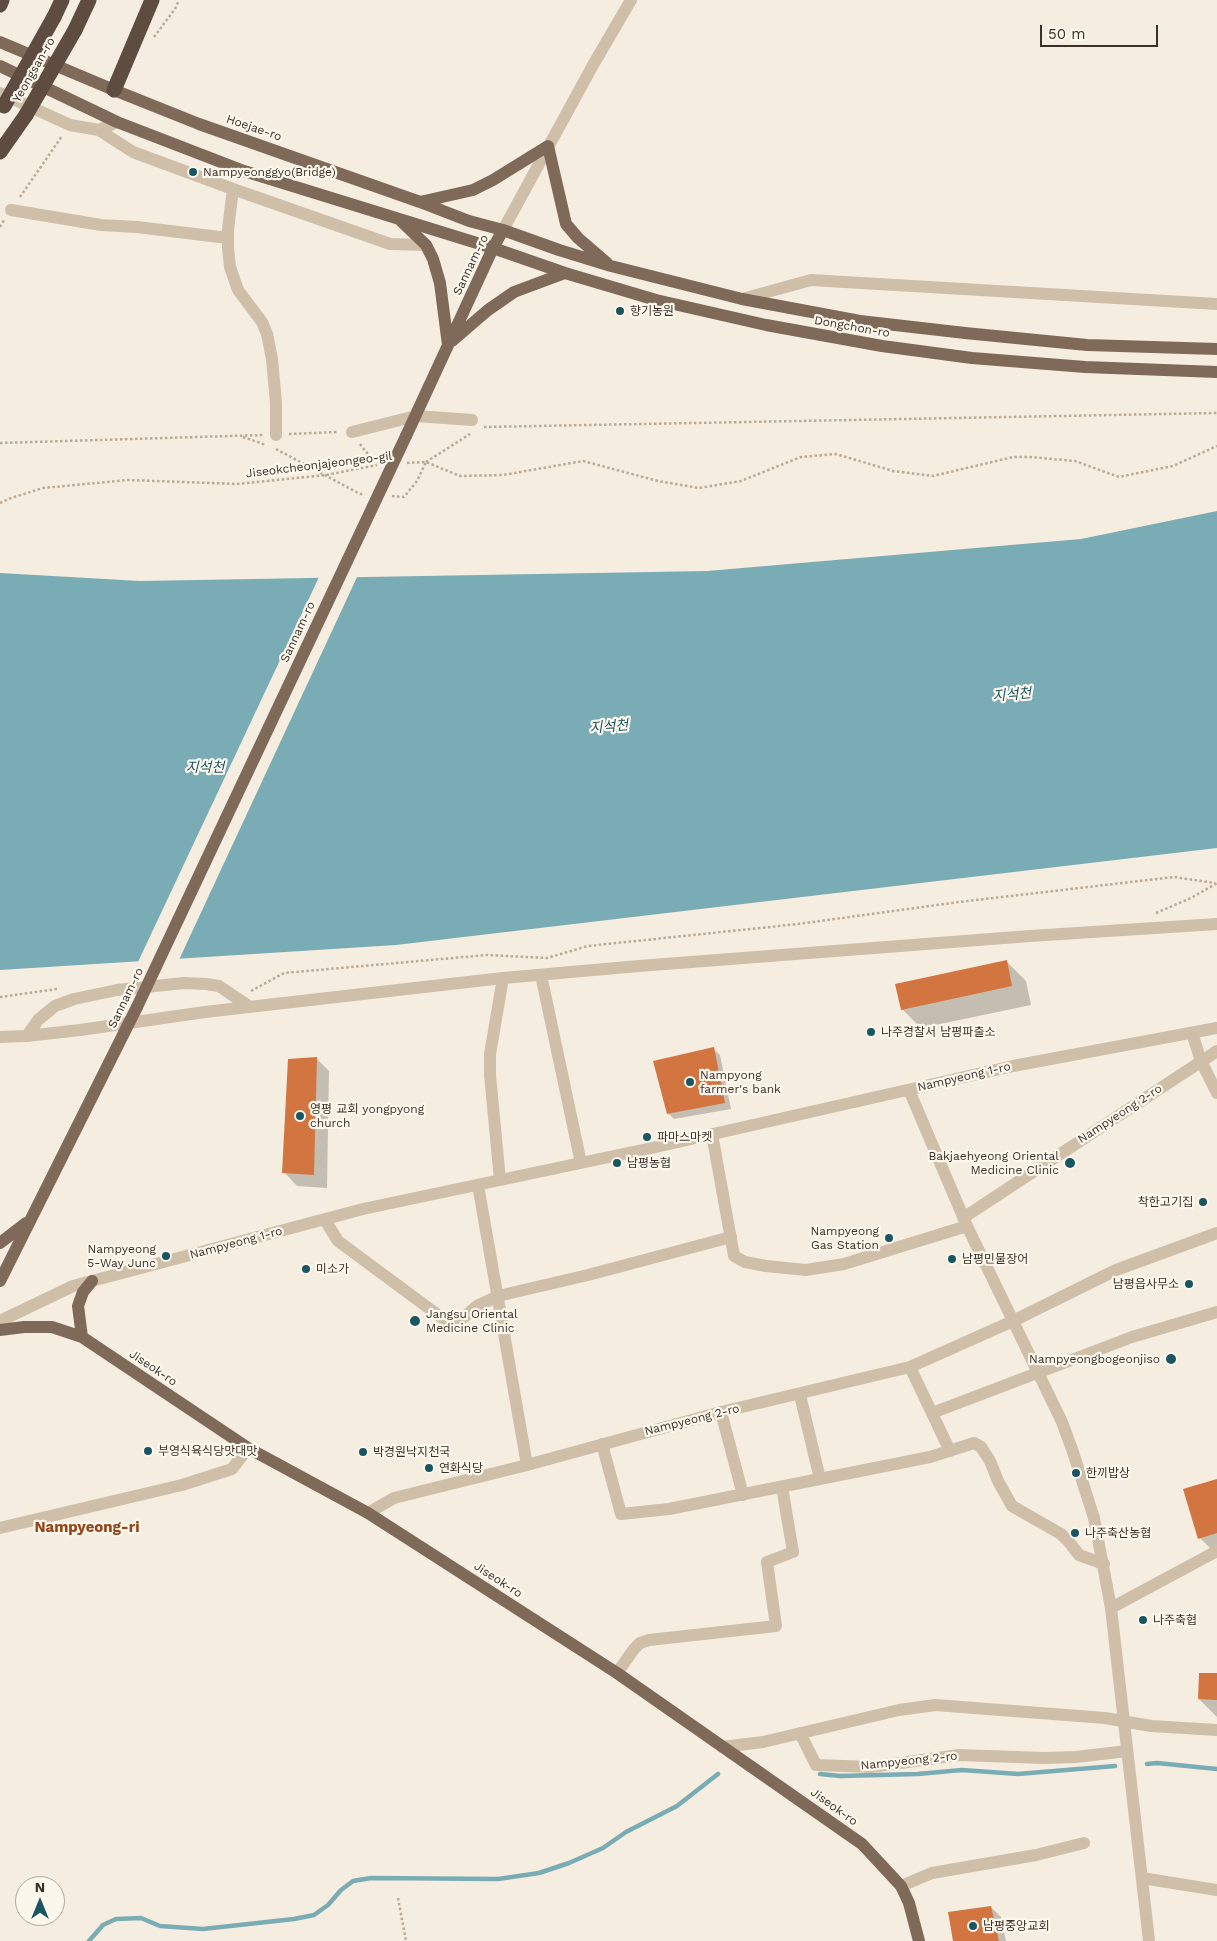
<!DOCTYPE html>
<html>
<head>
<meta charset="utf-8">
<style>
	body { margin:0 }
	#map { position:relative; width:1217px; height:1941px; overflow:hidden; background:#f5eddf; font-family:"Work Sans",sans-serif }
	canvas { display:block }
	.north { position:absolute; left:15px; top:1876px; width:50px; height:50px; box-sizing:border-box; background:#fcf7ec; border:1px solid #afa89e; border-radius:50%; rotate:0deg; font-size:14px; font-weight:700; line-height:20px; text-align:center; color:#3c3129 }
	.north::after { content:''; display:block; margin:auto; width:18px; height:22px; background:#1a5562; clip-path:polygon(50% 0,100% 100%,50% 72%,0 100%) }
	.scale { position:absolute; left:1040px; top:25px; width:118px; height:22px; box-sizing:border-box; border:2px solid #3c3129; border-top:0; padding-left:6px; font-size:15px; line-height:18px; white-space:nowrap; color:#3c3129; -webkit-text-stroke:4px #fcf7ec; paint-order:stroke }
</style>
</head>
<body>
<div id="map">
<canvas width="1217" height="1941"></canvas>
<div class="north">N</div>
<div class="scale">50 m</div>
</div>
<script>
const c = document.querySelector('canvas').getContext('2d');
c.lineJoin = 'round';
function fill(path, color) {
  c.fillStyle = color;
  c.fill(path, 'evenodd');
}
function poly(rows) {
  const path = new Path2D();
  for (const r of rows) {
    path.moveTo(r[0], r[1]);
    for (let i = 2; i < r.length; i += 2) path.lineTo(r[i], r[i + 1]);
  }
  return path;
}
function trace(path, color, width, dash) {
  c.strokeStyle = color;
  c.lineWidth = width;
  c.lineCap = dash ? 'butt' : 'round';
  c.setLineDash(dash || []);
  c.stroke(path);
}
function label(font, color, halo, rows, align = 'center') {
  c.font = font + ' "Work Sans","Noto Sans KR",sans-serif';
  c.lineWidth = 4.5;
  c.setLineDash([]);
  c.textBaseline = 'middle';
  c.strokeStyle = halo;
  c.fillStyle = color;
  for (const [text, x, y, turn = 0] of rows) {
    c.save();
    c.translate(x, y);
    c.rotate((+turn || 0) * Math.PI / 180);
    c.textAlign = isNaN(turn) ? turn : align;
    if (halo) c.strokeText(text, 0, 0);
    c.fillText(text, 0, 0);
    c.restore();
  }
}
const water = poly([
	[1217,511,1217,848,396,945,0,970,0,573,140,581,707,571,1081,539]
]);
const pier = poly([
	[320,575,358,575,178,962,137,964]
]);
const shadow = poly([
	[1006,961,1026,981,1031,1005,921,1028,902,1009],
	[713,1049,720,1055,731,1109,674,1119,668,1113],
	[316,1058,329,1071,327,1188,297,1186,284,1172],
	[1217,1480,1217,1550,1213,1551,1200,1538],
	[1217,1675,1217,1717,1199,1699],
	[991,1907,1001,1917,1006,1941,954,1941]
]);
const stream = poly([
	[1147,1764,1157,1763,1217,1769],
	[820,1774,840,1776,918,1774,962,1770,1018,1774,1115,1766],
	[89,1941,103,1925,116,1919,141,1918,160,1926,203,1929,294,1919,314,1915,328,1905,341,1890,353,1881,371,1878,498,1879,539,1873,569,1863,603,1848,626,1832,677,1806,718,1774]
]);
const building = poly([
	[1007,960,1012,986,901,1010,895,984],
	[714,1047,725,1103,667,1114,653,1061],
	[317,1057,314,1175,282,1173,288,1059],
	[1217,1479,1217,1533,1198,1539,1183,1489],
	[1199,1673,1217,1673,1217,1700,1198,1699],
	[991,1906,999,1941,953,1941,948,1912]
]);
const path = poly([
	[154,37,175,9,179,0],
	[20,197,62,136],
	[0,227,4,220],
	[484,427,1217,413],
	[289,434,338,432],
	[243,437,266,445],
	[0,443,263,435],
	[360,444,371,458,381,458],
	[276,449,360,494,364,494],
	[426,462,470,434],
	[407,463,426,462,460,476,503,475,583,461,658,481,699,488,741,481,801,457,836,454,893,471,933,476,1013,457,1030,457,1075,461,1119,477,1173,466,1217,446],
	[392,496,404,497,417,481,426,462],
	[0,503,11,498,43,488,128,480,237,484,326,475,377,465],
	[1156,913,1191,898,1217,883],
	[251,991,284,973,487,955,547,958,588,946,798,924,959,902,1174,877,1215,883],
	[0,997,57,989],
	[398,1898,406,1941]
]);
const minor = poly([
	[0,93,70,125,99,130],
	[117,122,99,130,133,152,233,189,390,244,426,245],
	[233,189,228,229,228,248,230,267,238,290,262,322,267,334,272,359,276,403,276,435],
	[11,210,101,225,137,227,228,238],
	[503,230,593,65,631,0],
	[742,299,811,280,1217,304],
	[352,432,416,416,472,420],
	[541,975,581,1163],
	[1192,1033,1201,1061,1217,1093],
	[27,1036,38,1020,55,1006,74,999,117,990,184,983,206,984,219,986,250,1007],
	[0,1037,27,1036,80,1030,205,1012,503,978,639,966,1030,936,1217,924],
	[909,1090,967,1226,1062,1422,1073,1452,1094,1518,1111,1608,1149,1941],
	[712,1134,734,1256,745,1262,766,1266,806,1270,844,1264,967,1226],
	[500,1180,490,1075,490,1054,503,978],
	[478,1185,527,1465],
	[963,1218,1217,1051],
	[325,1220,338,1241,442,1318,455,1325,477,1306,498,1296,588,1275,731,1237],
	[0,1321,73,1286,363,1209,647,1149,1013,1066,1217,1028],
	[910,1367,950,1451],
	[800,1395,820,1479],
	[721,1412,743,1495],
	[932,1413,1132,1337,1217,1312],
	[602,1444,621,1514,669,1509,930,1457,974,1443,981,1447,990,1461,998,1481,1012,1506,1061,1534,1069,1542,1079,1555,1104,1564],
	[368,1513,394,1498,527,1465,721,1412,910,1367,1013,1321,1116,1270,1217,1233],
	[0,1528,182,1485,232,1469,248,1448],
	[1111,1608,1217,1551],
	[617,1673,634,1649,640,1643,649,1640,776,1626,767,1562,793,1552,782,1487],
	[800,1733,816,1765,871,1767,959,1755,1044,1758,1076,1757,1127,1751],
	[722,1747,763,1742,899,1710,935,1705,1105,1718,1151,1726,1217,1730],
	[1142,1878,1217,1890],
	[901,1886,932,1873,1036,1855,1084,1843]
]);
const major = poly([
	[0,42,114,90,199,124,420,202,469,221,503,230,559,250,611,266,742,299,860,321,965,333,1087,345,1217,349],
	[0,66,117,122,244,171,493,248,565,273,656,300,766,325,882,346,972,358,1085,367,1217,372],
	[420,202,473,190,493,180,548,146,566,224,578,238,607,263],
	[401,221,426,245,433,259,440,283,448,345],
	[452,341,488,310,514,292,565,273],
	[406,436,493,248,503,230],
	[0,1243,26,1223],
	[0,1281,137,1007],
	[0,1330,24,1327,52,1327,82,1337,248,1448,368,1513,617,1673,862,1844,901,1886,909,1903,919,1941],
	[82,1337,78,1306,83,1292,92,1281]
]);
const highway = poly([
	[0,5,2,0],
	[54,17,62,0],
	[75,30,89,0],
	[114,90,152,0],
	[0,152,26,115]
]);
const majorBridge = poly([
	[137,1007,406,436]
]);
const highwayBridge = poly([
	[4,106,54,17],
	[26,115,75,30]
]);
const markers = [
	[193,172,5,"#1a5562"],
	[620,311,5,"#1a5562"],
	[871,1032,5,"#1a5562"],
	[690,1082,5,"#1a5562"],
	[300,1116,5,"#1a5562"],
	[647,1137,5,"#1a5562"],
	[617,1163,5,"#1a5562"],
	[1070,1163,6,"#1a5562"],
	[1203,1202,5,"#1a5562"],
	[889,1238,5,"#1a5562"],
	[166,1256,5,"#1a5562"],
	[952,1259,5,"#1a5562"],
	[306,1269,5,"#1a5562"],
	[1189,1284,5,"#1a5562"],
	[415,1321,6,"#1a5562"],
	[1171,1359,6,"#1a5562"],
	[148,1451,5,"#1a5562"],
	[363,1452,5,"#1a5562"],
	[429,1468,5,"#1a5562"],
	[1076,1473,5,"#1a5562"],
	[1075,1533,5,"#1a5562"],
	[1143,1620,5,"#1a5562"],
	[973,1926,5,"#1a5562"]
];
const streetNames = [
	["Yeongsan-ro",34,70,-60],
	["Hoejae-ro",254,128,19],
	["Sannam-ro",471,265,-64],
	["Dongchon-ro",852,327,10],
	["Jiseokcheonjajeongeo-gil",319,465,-7],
	["Sannam-ro",298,632,-65],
	["Sannam-ro",126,998,-64],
	["Nampyeong 1-ro",964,1077,-13],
	["Nampyeong 2-ro",1120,1114,-33],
	["Nampyeong 1-ro",236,1243,-15],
	["Jiseok-ro",153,1368,34],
	["Nampyeong 2-ro",692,1420,-14],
	["Jiseok-ro",498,1580,33],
	["Nampyeong 2-ro",909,1761,-6],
	["Jiseok-ro",834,1807,36]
];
const poiNames = [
	["Nampyeonggyo(Bridge)",203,172],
	["향기농원",630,311],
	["나주경찰서 남평파출소",881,1032],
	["Nampyong",700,1075],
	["farmer's bank",700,1089],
	["영평 교회 yongpyong",310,1109],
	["church",310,1123],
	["파마스마켓",657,1137],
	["Bakjaehyeong Oriental",1059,1156,"right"],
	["Medicine Clinic",1059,1170,"right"],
	["남평농협",627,1163],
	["착한고기집",1193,1202,"right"],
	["Nampyeong",879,1231,"right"],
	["Gas Station",879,1245,"right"],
	["Nampyeong",156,1249,"right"],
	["5-Way Junc",156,1263,"right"],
	["남평민물장어",962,1259],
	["미소가",316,1269],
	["남평읍사무소",1179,1284,"right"],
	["Jangsu Oriental",426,1314],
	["Medicine Clinic",426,1328],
	["Nampyeongbogeonjiso",1160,1359,"right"],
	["부영식육식당맛대맛",158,1451],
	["박경원낙지천국",373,1452],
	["연화식당",439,1468],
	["한끼밥상",1086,1473],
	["나주축산농협",1085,1533],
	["나주축협",1153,1620],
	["남평중앙교회",983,1926]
];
const waterNames = [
	["지석천",1012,695,-5],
	["지석천",609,727,-5],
	["지석천",205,768]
];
const quarterNames = [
	["Nampyeong-ri",87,1528]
];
fill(water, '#7aacb6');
fill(pier, '#f5eddf');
fill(shadow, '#0003');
trace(stream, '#7aacb6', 4.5);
fill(building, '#d27540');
trace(path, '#bba993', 2.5, [2.5, 2.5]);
trace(minor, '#cfbfa9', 12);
trace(major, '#7f6a59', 12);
trace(highway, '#5e4c40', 15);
trace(majorBridge, '#7f6a59', 12);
trace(highwayBridge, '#5e4c40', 15);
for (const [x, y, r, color] of markers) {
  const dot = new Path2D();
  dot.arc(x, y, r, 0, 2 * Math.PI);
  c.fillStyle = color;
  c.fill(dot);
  trace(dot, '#fcf7ec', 2);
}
label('12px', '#3c3129', '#fcf7ec', streetNames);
label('12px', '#3c3129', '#fcf7ec', poiNames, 'left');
label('italic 14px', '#1a5562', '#fcf7ec', waterNames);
label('bold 15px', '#944519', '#fcf7ec', quarterNames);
</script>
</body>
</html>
